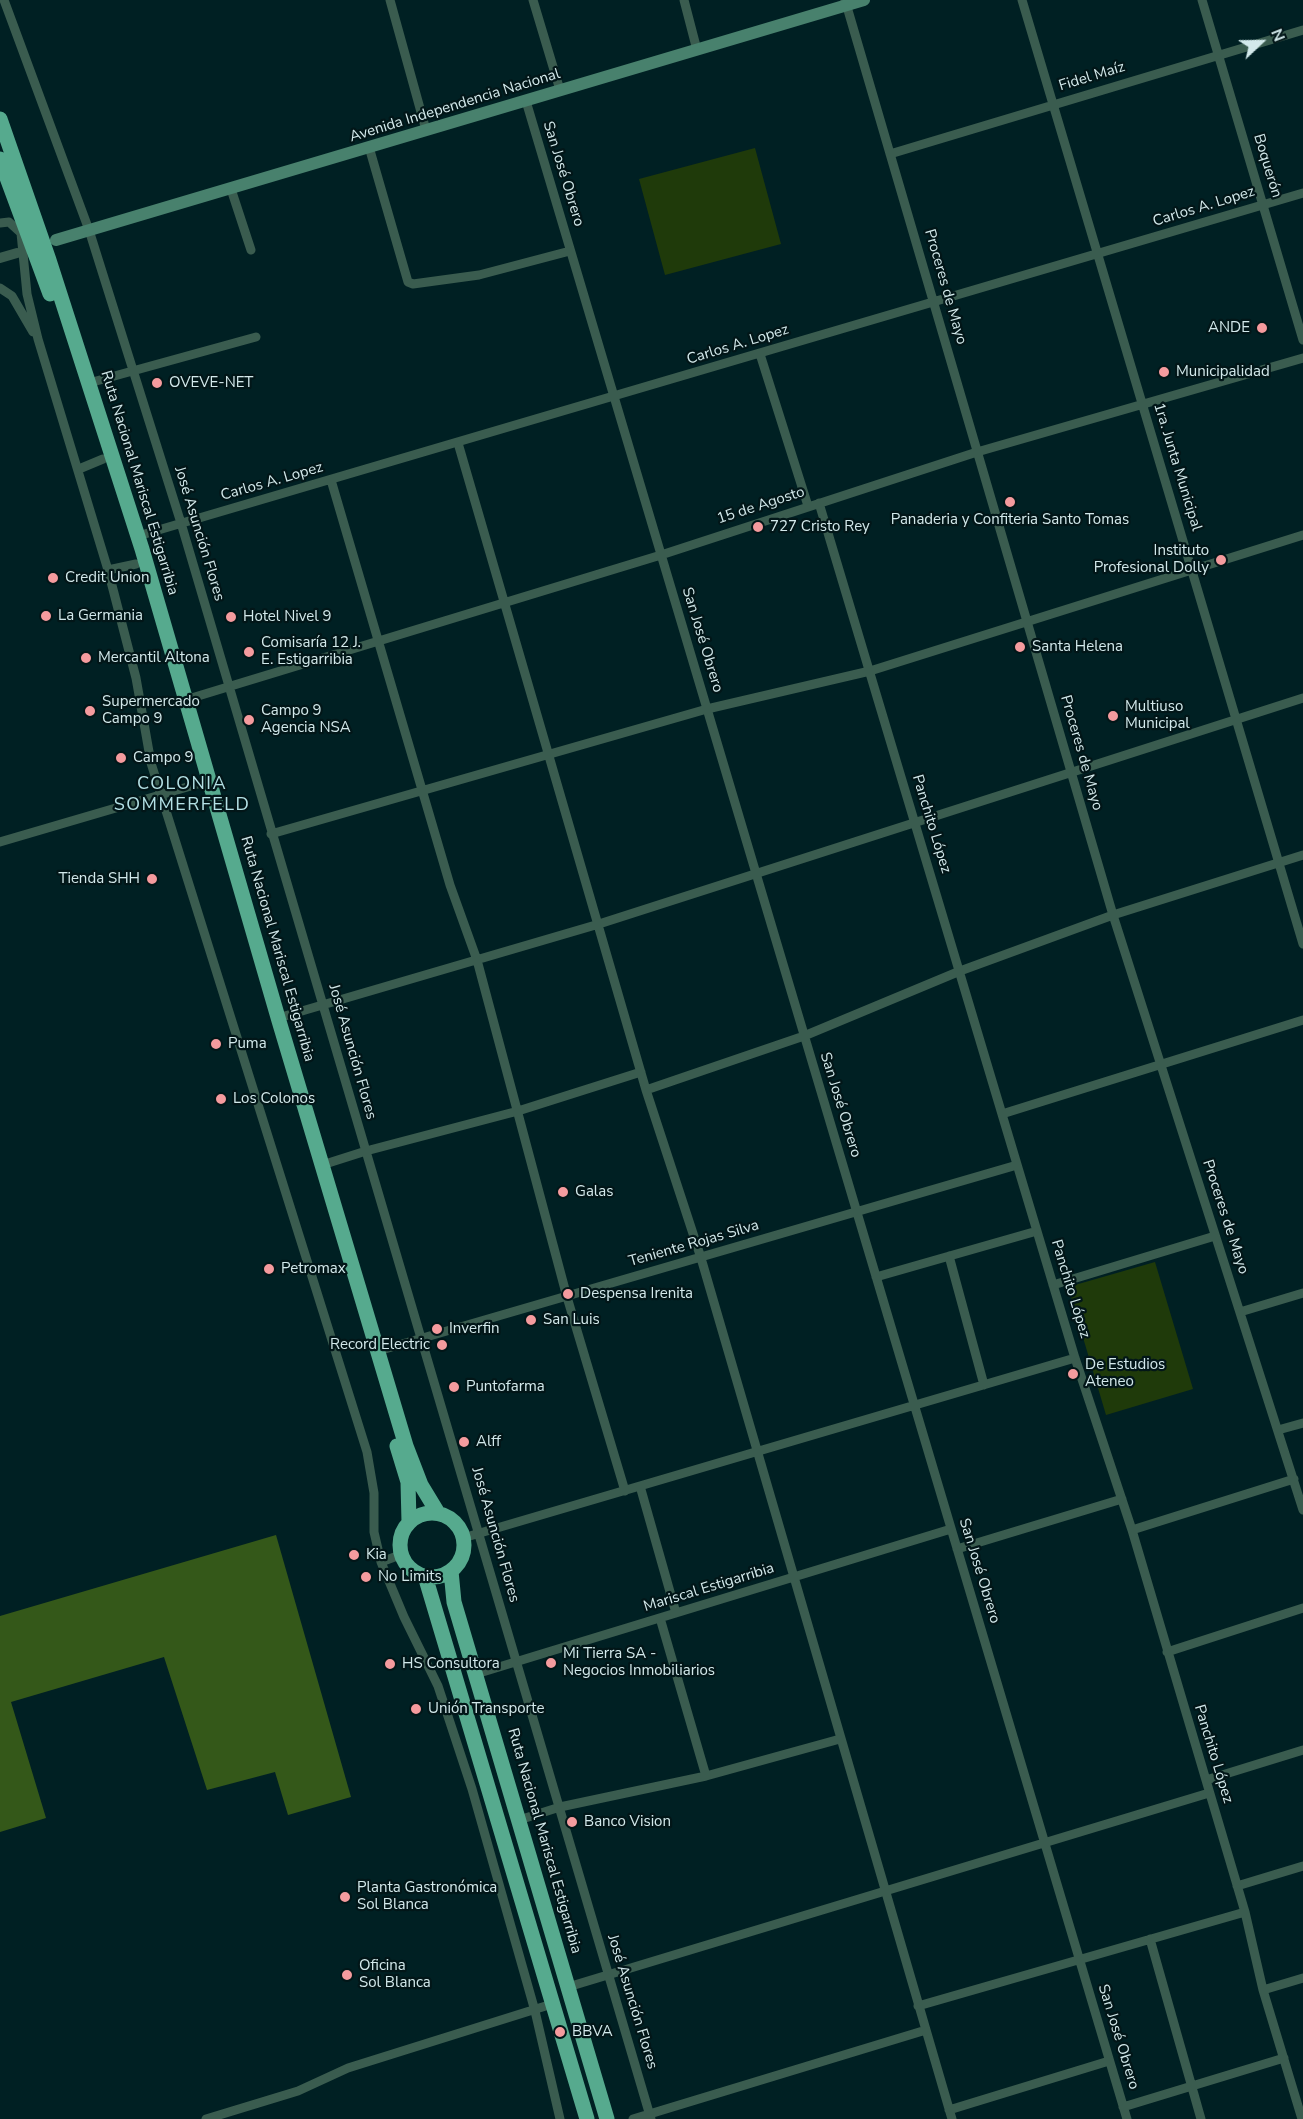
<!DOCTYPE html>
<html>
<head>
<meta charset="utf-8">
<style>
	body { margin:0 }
	#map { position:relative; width:1303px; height:2119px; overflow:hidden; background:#002023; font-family:"Nunito Sans",sans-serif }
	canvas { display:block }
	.north { position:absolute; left:1231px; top:12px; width:60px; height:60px; -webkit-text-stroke:4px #021618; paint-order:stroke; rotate:68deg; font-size:16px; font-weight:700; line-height:24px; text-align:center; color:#d3e9eb }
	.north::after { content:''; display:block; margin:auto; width:21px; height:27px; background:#d3e9eb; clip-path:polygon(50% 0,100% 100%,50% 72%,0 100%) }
</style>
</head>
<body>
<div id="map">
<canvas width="1303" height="2119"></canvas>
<div class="north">N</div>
</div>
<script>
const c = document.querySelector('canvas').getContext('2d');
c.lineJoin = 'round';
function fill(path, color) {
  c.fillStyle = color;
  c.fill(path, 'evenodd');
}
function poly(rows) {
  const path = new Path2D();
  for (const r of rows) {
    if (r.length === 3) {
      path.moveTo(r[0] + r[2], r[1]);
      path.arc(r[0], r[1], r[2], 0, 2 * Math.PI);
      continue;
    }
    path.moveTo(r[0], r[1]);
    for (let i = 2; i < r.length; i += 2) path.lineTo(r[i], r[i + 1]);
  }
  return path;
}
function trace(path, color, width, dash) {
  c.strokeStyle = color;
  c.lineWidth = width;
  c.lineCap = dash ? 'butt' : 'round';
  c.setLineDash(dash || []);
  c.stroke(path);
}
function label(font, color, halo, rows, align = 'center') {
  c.font = font + ' "Nunito Sans",sans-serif';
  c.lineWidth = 4.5;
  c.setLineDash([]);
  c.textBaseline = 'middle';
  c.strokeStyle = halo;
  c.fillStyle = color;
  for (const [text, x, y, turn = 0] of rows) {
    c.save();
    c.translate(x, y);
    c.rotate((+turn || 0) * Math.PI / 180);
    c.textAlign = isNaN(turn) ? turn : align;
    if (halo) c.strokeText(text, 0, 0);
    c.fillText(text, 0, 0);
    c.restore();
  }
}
const green = poly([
	[755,148,781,244,665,275,639,179],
	[1155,1262,1193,1389,1106,1415,1068,1287]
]);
const forest = poly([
	[276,1535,351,1797,288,1815,275,1772,207,1790,164,1657,11,1702,46,1818,0,1832,0,1616]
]);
const minor = poly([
	[4,0,89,230,181,523,651,2119],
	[390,0,426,130],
	[533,0,560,90],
	[684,0,697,50],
	[845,0,1113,915,1303,1510],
	[1022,0,1303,944],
	[1202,0,1303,340],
	[526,101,1127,2119],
	[369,147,408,282,413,284,479,275,570,251],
	[890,154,1303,30],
	[231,189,251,250],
	[0,223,9,222,21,233,27,294,38,339,108,570],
	[0,288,12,296,33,332],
	[760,354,808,506],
	[89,383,256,337],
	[458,443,646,1090,701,1258,952,2119],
	[79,469,103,459],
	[331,480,450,885,477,960,567,1297,625,1491],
	[819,503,1075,1358,1132,1530,1245,1912,1263,1990,1302,2119],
	[138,536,1303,193],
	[136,564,108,570,136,678,151,763,367,1452,374,1493,374,1532,381,1562,404,1617,438,1686,472,1789,535,2011,560,2119],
	[185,700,661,555,977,452,1303,358],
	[271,834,707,709,870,671,1303,535],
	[0,842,201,783],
	[278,1018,599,924,1303,698],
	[646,1090,804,1036,960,971,1113,915,1303,855],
	[1002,1114,1303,1020],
	[322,1165,366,1151,518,1111,641,1072],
	[949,1256,984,1385],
	[876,1277,1037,1231],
	[1053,1285,1215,1236],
	[1240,1312,1303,1293],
	[378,1351,1017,1165],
	[1278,1430,1303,1423],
	[640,1486,676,1613],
	[1132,1530,1294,1479],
	[463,1538,1075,1358],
	[957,1549,1122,1499],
	[381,1562,400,1555],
	[660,1618,706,1776],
	[1167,1652,1303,1608],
	[476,1674,951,1529],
	[1206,1780,1303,1750],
	[519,1820,560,1807,706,1776,840,1739],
	[1237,1886,1303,1866],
	[1150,1939,1201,2119],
	[568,1987,1209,1793],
	[1263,1990,1303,1978],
	[918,2006,1245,1912],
	[1123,2107,1284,2058],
	[949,2110,1109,2061],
	[206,2119,298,2091,348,2068,552,2004],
	[633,2119,926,2030]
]);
const tertiary = poly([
	[0,258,17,253]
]);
const secondary = poly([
	[56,240,864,0]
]);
const trunk = poly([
	[0,119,49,260,142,549,279,1021,406,1446,421,1485,438,1513],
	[0,159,50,294],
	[397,1446,408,1482,409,1522],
	[432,1545,32],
	[451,1571,454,1602,607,2119],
	[425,1576,587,2119]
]);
const markers = [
	[1262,328,6,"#f59b9e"],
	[1164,372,6,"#f59b9e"],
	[157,383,6,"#f59b9e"],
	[1010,502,6,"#f59b9e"],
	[758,527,6,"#f59b9e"],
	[1221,560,6,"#f59b9e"],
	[53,578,6,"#f59b9e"],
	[46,616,6,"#f59b9e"],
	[231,617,6,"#f59b9e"],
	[1020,647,6,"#f59b9e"],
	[249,652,6,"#f59b9e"],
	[86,658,6,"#f59b9e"],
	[90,711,6,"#f59b9e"],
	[1113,716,6,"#f59b9e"],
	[249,720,6,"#f59b9e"],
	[121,758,6,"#f59b9e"],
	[152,879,6,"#f59b9e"],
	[216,1044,6,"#f59b9e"],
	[221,1099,6,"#f59b9e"],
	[563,1192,6,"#f59b9e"],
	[269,1269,6,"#f59b9e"],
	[568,1294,6,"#f59b9e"],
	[531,1320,6,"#f59b9e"],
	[437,1329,6,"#f59b9e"],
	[442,1345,6,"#f59b9e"],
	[1073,1374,6,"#f59b9e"],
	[454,1387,6,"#f59b9e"],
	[464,1442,6,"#f59b9e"],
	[354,1555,6,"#f59b9e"],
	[366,1577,6,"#f59b9e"],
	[551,1663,6,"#f59b9e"],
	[390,1664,6,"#f59b9e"],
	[416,1709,6,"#f59b9e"],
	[572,1822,6,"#f59b9e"],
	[345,1897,6,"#f59b9e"],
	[347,1975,6,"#f59b9e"],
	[560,2032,6,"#f59b9e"]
];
const streetNames = [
	["Fidel Maíz",1092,77,-17],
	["Avenida Independencia Nacional",455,106,-17],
	["Boquerón",1267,166,73],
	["San José Obrero",563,174,73],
	["Carlos A. Lopez",1204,207,-17],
	["Proceres de Mayo",945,287,74],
	["Carlos A. Lopez",738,345,-17],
	["1ra. Junta Municipal",1177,467,73],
	["Carlos A. Lopez",272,482,-16],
	["Ruta Nacional Mariscal Estigarribia",139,483,73],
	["15 de Agosto",761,506,-18],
	["José Asunción Flores",199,534,73],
	["San José Obrero",702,640,73],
	["Proceres de Mayo",1081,753,74],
	["Panchito López",931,824,73],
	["Ruta Nacional Mariscal Estigarribia",277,949,74],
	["José Asunción Flores",352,1052,74],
	["San José Obrero",840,1105,73],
	["Proceres de Mayo",1225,1217,72],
	["Teniente Rojas Silva",694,1244,-16],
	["Panchito López",1070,1289,73],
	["José Asunción Flores",495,1535,74],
	["San José Obrero",979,1571,73],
	["Mariscal Estigarribia",709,1588,-17],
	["Panchito López",1213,1754,73],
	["Ruta Nacional Mariscal Estigarribia",544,1841,74],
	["José Asunción Flores",632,2002,73],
	["San José Obrero",1118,2037,73]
];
const poiNames = [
	["ANDE",1250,328,"right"],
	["Municipalidad",1176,372],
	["OVEVE-NET",169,383],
	["Panaderia y Confiteria Santo Tomas",1010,520,"center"],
	["727 Cristo Rey",770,527],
	["Instituto",1209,551,"right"],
	["Profesional Dolly",1209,568,"right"],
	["Credit Union",65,578],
	["La Germania",58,616],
	["Hotel Nivel 9",243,617],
	["Comisaría 12 J.",261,643],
	["E. Estigarribia",261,660],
	["Santa Helena",1032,647],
	["Mercantil Altona",98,658],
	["Supermercado",102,702],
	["Campo 9",102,719],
	["Multiuso",1125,707],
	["Municipal",1125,724],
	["Campo 9",261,711],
	["Agencia NSA",261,728],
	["Campo 9",133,758],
	["Tienda SHH",140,879,"right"],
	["Puma",228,1044],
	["Los Colonos",233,1099],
	["Galas",575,1192],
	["Petromax",281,1269],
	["Despensa Irenita",580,1294],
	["San Luis",543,1320],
	["Inverfin",449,1329],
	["Record Electric",430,1345,"right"],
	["De Estudios",1085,1365],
	["Ateneo",1085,1382],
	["Puntofarma",466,1387],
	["Alff",476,1442],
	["Kia",366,1555],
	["No Limits",378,1577],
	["Mi Tierra SA -",563,1654],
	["Negocios Inmobiliarios",563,1671],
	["HS Consultora",402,1664],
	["Unión Transporte",428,1709],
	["Banco Vision",584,1822],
	["Planta Gastronómica",357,1888],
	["Sol Blanca",357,1905],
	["Oficina",359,1966],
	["Sol Blanca",359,1983],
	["BBVA",572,2032]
];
const quarterNames = [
	["COLONIA",182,785],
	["SOMMERFELD",182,806]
];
fill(green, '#1f3a0a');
fill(forest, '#345819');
trace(minor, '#3a5c4f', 9);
trace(tertiary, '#3a5c4f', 10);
trace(secondary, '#48816d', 12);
trace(trunk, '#56aa8e', 15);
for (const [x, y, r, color] of markers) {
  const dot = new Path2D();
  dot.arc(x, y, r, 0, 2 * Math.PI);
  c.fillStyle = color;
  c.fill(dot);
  trace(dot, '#021618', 2);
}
label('15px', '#d3e9eb', '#021618', streetNames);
label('15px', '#d3e9eb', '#021618', poiNames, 'left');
c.letterSpacing = '1.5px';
label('18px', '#b4e1e5', '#021618', quarterNames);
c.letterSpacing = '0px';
</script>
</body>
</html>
